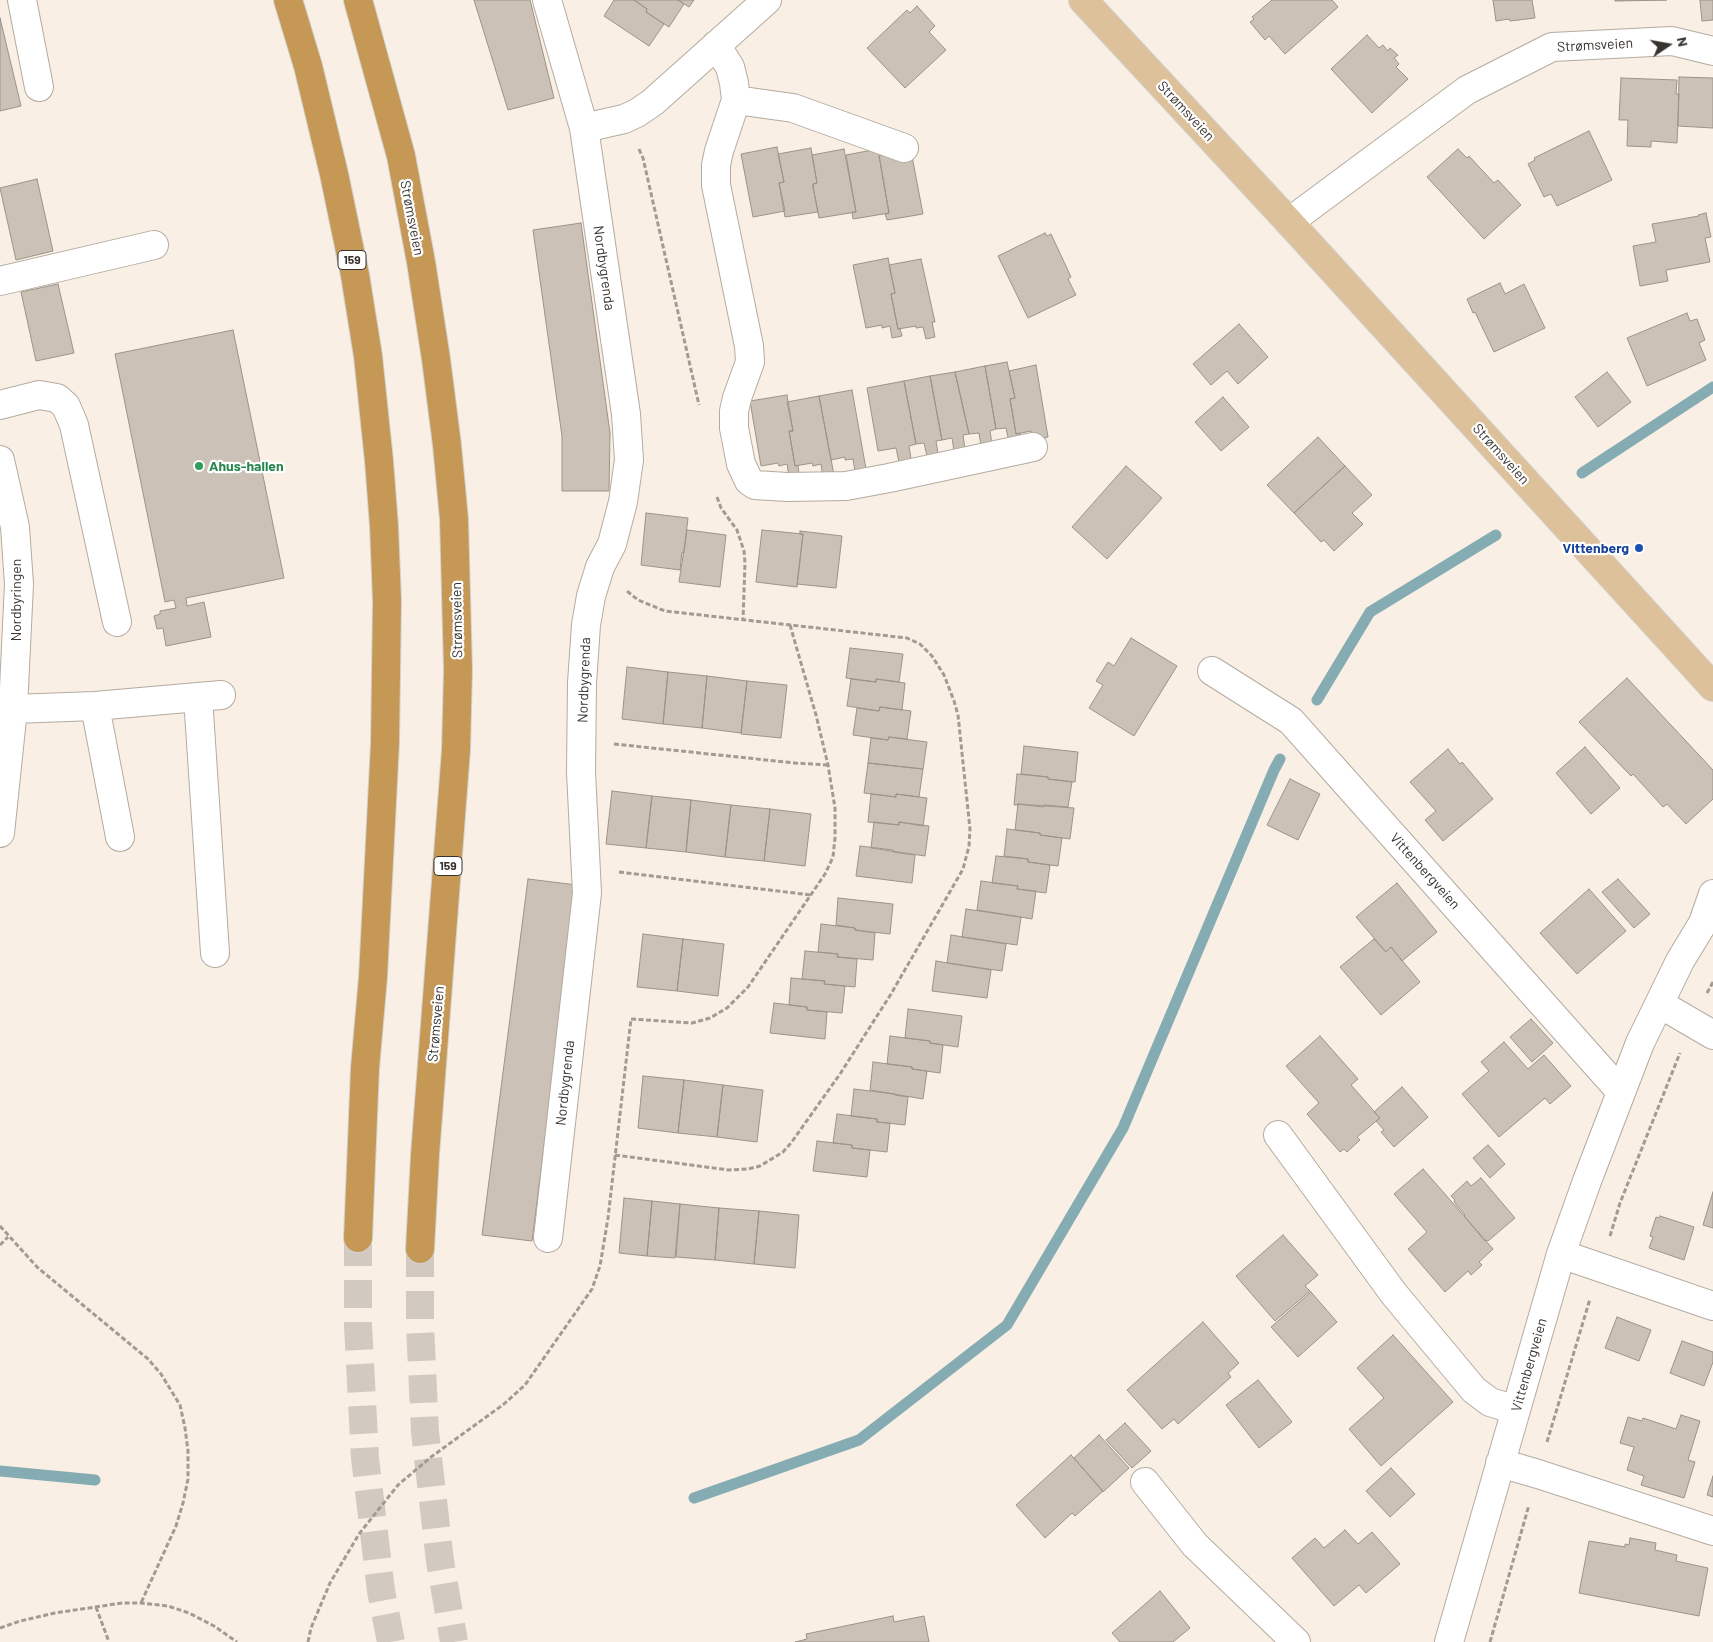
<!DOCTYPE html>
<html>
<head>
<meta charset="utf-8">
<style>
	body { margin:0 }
	#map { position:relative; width:1713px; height:1642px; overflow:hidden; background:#f9efe4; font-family:Barlow,sans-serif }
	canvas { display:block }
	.north { position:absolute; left:1643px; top:20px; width:50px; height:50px; -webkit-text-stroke:4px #fff; paint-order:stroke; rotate:78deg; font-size:14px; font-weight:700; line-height:20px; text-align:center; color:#37332f }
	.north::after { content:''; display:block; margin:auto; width:18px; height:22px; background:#37332f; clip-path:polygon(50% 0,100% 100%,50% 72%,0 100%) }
</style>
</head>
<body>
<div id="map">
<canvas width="1713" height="1642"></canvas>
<div class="north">N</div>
</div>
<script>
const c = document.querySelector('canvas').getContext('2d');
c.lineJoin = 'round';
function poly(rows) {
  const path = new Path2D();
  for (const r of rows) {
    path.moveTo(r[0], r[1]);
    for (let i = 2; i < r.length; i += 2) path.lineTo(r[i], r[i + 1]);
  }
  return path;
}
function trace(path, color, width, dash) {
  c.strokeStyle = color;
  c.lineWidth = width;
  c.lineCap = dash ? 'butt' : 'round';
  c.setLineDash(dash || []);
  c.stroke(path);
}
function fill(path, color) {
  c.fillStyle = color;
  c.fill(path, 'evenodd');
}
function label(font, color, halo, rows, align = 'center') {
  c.font = font + ' Barlow,sans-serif';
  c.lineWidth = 4.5;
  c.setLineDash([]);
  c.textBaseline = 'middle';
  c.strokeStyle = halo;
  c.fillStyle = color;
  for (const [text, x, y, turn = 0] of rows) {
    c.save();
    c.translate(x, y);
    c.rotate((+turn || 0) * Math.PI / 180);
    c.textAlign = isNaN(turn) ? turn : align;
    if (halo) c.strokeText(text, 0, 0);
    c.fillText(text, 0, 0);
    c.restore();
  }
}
const stream = poly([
	[1582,473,1713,387],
	[1317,700,1370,612,1496,535],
	[0,1471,95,1480],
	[694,1498,859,1440,1007,1325,1123,1128,1274,770,1280,759]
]);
const building = poly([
	[474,0,530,0,554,98,508,110,474,0],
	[614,0,634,0,647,9,646,12,664,24,649,46,604,16,614,0],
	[634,0,678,0,684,4,669,27,646,12,647,9,634,0],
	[678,0,694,0,689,7,678,0],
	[1272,0,1332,0,1338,7,1285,54,1269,36,1265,40,1250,22,1254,19,1252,17,1272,0],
	[1493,0,1532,0,1535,18,1510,21,1509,19,1496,21,1493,0],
	[1615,0,1667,0,1615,1,1615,0],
	[1700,0,1713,0,1713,20,1702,21,1700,0],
	[917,6,935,26,929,32,946,50,905,88,867,48,907,10,910,13,917,6],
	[0,18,21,106,0,111,0,18],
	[1367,35,1379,48,1383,45,1388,51,1390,48,1398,55,1394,58,1399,64,1396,67,1408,79,1372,113,1331,69,1367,35],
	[1679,77,1713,78,1713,128,1678,126,1679,77],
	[1621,78,1677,80,1676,94,1679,94,1677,143,1651,141,1651,147,1627,146,1628,120,1619,120,1621,78],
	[1589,131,1612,180,1557,206,1551,194,1544,197,1528,164,1535,160,1534,158,1589,131],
	[777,147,784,182,779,183,785,211,753,217,741,154,777,147],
	[811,148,817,183,813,184,813,187,818,212,785,217,779,183,784,182,778,154,811,148],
	[844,149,856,212,819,218,813,187,813,184,817,183,812,155,844,149],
	[878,149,889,213,853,219,852,212,856,212,846,155,878,149],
	[1458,149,1467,158,1469,156,1494,183,1498,180,1521,205,1484,239,1427,177,1458,149],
	[911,151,923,214,887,220,885,214,889,213,879,156,911,151],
	[37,179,53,251,16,260,0,188,37,179],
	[1706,213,1711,237,1705,238,1710,262,1666,270,1668,281,1640,286,1633,246,1656,242,1652,224,1699,216,1698,215,1706,213],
	[581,223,610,433,609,491,562,491,562,436,533,230,581,223],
	[1045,233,1047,236,1051,234,1071,277,1068,279,1076,295,1028,318,998,256,1045,233],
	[888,258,895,293,891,294,898,329,900,329,902,336,892,338,890,326,882,328,882,325,866,328,853,265,888,258],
	[921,259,935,322,932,322,935,337,926,339,923,327,916,328,916,326,898,329,891,294,895,293,889,265,921,259],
	[1500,283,1505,294,1524,284,1545,328,1494,352,1475,312,1473,313,1467,299,1500,283],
	[58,284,74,353,36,361,21,292,58,284],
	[1687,313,1690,321,1697,319,1705,340,1699,343,1706,360,1647,386,1627,338,1687,313],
	[1239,324,1268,357,1238,384,1227,371,1211,385,1193,364,1239,324],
	[233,330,284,578,186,598,187,606,204,602,211,637,166,646,163,628,157,629,154,616,160,614,160,611,176,608,174,600,165,602,115,354,233,330],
	[1007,362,1015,398,1010,399,1016,434,1020,433,1020,439,1009,442,1006,428,996,429,985,366,1007,362],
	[1036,365,1048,437,1033,440,1031,431,1016,434,1010,399,1015,398,1009,371,1036,365],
	[985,366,996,429,990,431,992,444,981,446,979,433,969,434,955,372,985,366],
	[955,372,969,434,963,435,965,449,954,451,952,438,942,440,930,376,955,372],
	[1607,372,1631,402,1598,427,1575,397,1607,372],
	[930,376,942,440,936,441,938,454,927,456,924,443,916,444,904,381,930,376],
	[904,381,916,444,909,446,911,459,899,462,896,448,878,451,867,388,904,381],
	[852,390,866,469,855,471,853,459,845,460,845,457,831,460,819,396,852,390],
	[787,395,793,431,789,431,795,466,798,465,799,474,789,476,787,464,779,466,778,463,761,466,750,401,787,395],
	[819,396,834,475,823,477,821,464,813,466,812,463,795,466,789,431,793,431,787,402,819,396],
	[1223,397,1249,427,1221,451,1195,422,1223,397],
	[1318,437,1345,466,1294,513,1267,485,1318,437],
	[1126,466,1162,498,1107,559,1072,527,1126,466],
	[1345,466,1372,495,1352,513,1363,524,1334,551,1324,540,1321,542,1294,513,1345,466],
	[646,513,688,518,684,553,682,552,680,570,641,565,646,513],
	[687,530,726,535,720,587,679,582,687,530],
	[762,530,803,534,797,587,756,582,762,530],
	[800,531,842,536,836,588,797,584,803,534,800,534,800,531],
	[1131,638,1177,666,1134,736,1089,708,1103,685,1096,681,1108,662,1114,666,1131,638],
	[850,648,903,654,899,682,876,679,876,682,846,678,850,648],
	[627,667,668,672,663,724,622,719,627,667],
	[668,672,707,676,702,728,663,724,668,672],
	[707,676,747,681,741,733,702,728,707,676],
	[1627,678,1713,770,1713,799,1686,824,1667,804,1663,807,1633,774,1631,776,1579,722,1627,678],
	[851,679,876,682,876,679,905,683,902,710,880,707,879,711,847,706,851,679],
	[747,681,787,685,781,738,741,734,747,681],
	[880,707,911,711,907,739,889,737,888,740,853,735,857,708,879,711,880,707],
	[889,737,927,742,923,769,868,763,871,738,888,740,889,737],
	[1024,746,1078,752,1075,782,1048,779,1048,777,1021,774,1024,746],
	[1585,747,1620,788,1591,814,1556,773,1585,747],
	[1448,749,1460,764,1462,762,1493,799,1443,841,1425,820,1436,811,1410,782,1448,749],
	[868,763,923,769,919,797,896,794,896,797,864,793,868,763],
	[1017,774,1048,777,1048,779,1072,782,1068,807,1044,805,1044,807,1018,804,1018,805,1014,805,1017,774],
	[1290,779,1320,794,1298,840,1267,825,1290,779],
	[612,791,652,796,646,848,606,844,612,791],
	[871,794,896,797,896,794,927,798,923,826,899,822,899,825,868,822,871,794],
	[652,796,691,800,686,852,646,848,652,796],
	[691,800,731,805,725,857,686,852,691,800],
	[1018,804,1074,808,1070,839,1040,835,1040,833,1015,830,1018,804],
	[731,805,770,809,764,861,725,857,731,805],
	[770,809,811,814,805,866,764,861,770,809],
	[874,822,899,825,899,822,929,826,925,856,871,848,874,822],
	[1007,829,1040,833,1040,835,1062,838,1058,866,1028,862,1028,859,1004,856,1007,829],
	[860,846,893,850,893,852,915,855,912,883,856,876,860,846],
	[996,856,1028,859,1028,862,1050,865,1046,893,1017,889,1018,886,992,883,996,856],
	[528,879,577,885,532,1241,482,1235,528,879],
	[1618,879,1650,914,1634,928,1602,892,1618,879],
	[981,881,1018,886,1017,889,1036,891,1032,919,977,910,981,881],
	[1397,883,1437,932,1402,961,1391,947,1386,952,1356,917,1397,883],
	[1589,889,1626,931,1577,974,1540,933,1589,889],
	[838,898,893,904,890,934,855,930,855,928,836,925,838,898],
	[966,909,1021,917,1017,945,962,937,966,909],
	[821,924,855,928,855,930,875,933,873,960,837,957,838,954,818,952,821,924],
	[643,934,683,939,677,991,637,987,643,934],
	[951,935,1006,944,1002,971,947,963,951,935],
	[683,939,724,944,718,996,677,991,683,939],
	[1374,939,1386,952,1391,947,1420,982,1381,1015,1340,967,1374,939],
	[805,951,838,954,837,957,857,959,855,987,824,984,825,981,802,979,805,951],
	[936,961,991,970,987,998,932,991,936,961],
	[791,978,825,981,824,984,845,986,842,1013,807,1010,807,1007,789,1005,791,978],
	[774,1003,807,1007,807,1010,827,1012,825,1039,770,1033,774,1003],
	[908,1009,962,1016,958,1047,930,1043,930,1041,905,1038,908,1009],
	[1531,1019,1553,1043,1532,1062,1510,1037,1531,1019],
	[890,1036,930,1041,930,1043,943,1045,940,1073,912,1069,912,1067,887,1064,890,1036],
	[1320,1036,1358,1079,1351,1085,1380,1118,1357,1137,1360,1140,1347,1152,1344,1149,1340,1152,1307,1114,1319,1103,1286,1066,1320,1036],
	[1504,1042,1528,1069,1544,1055,1571,1086,1550,1104,1545,1098,1499,1137,1462,1094,1489,1071,1481,1062,1504,1042],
	[873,1062,912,1067,912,1069,927,1071,923,1099,870,1090,873,1062],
	[643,1076,684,1080,678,1133,638,1128,643,1076],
	[684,1080,723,1085,717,1137,678,1133,684,1080],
	[723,1085,763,1090,757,1142,717,1137,723,1085],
	[1402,1087,1428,1117,1394,1147,1381,1132,1384,1130,1376,1121,1380,1118,1374,1112,1402,1087],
	[854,1089,895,1094,895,1095,908,1097,905,1125,877,1122,877,1119,851,1116,854,1089],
	[837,1114,877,1119,877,1122,890,1123,887,1152,852,1148,852,1145,833,1143,837,1114],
	[817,1141,852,1145,852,1148,870,1150,867,1177,813,1171,817,1141],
	[1488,1145,1505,1164,1490,1178,1473,1158,1488,1145],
	[1423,1169,1493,1249,1479,1262,1482,1265,1471,1275,1468,1271,1445,1292,1408,1249,1427,1232,1394,1194,1423,1169],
	[1481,1178,1515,1218,1488,1241,1487,1240,1485,1241,1464,1216,1465,1215,1454,1202,1455,1200,1451,1196,1467,1181,1471,1186,1481,1178],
	[1713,1192,1713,1228,1703,1225,1713,1192],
	[624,1198,652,1201,647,1256,619,1253,624,1198],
	[652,1201,680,1204,675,1258,647,1256,652,1201],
	[680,1204,719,1208,715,1260,676,1257,680,1204],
	[719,1208,759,1211,754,1264,715,1260,719,1208],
	[759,1211,799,1215,795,1268,754,1264,759,1211],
	[1660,1216,1694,1227,1684,1260,1649,1248,1653,1237,1650,1236,1656,1217,1659,1218,1660,1216],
	[1283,1235,1318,1275,1305,1286,1310,1291,1275,1321,1236,1276,1283,1235],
	[1311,1292,1337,1322,1298,1357,1271,1327,1311,1292],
	[1617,1317,1651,1330,1639,1361,1605,1348,1617,1317],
	[1203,1322,1239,1363,1228,1373,1231,1377,1178,1424,1174,1419,1162,1429,1127,1390,1203,1322],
	[1393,1335,1453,1402,1381,1466,1349,1429,1384,1398,1357,1368,1393,1335],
	[1682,1341,1713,1352,1713,1362,1704,1386,1670,1373,1682,1341],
	[1258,1380,1292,1422,1259,1448,1226,1405,1258,1380],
	[1681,1415,1700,1421,1688,1460,1695,1462,1684,1498,1641,1485,1644,1476,1627,1470,1634,1447,1620,1443,1628,1417,1642,1421,1643,1418,1676,1429,1681,1415],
	[1125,1423,1151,1451,1132,1468,1106,1440,1125,1423],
	[1099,1435,1129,1468,1103,1492,1074,1458,1099,1435],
	[1071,1455,1103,1491,1075,1516,1072,1513,1045,1538,1016,1505,1071,1455],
	[1391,1468,1415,1494,1390,1517,1366,1491,1391,1468],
	[1713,1476,1713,1497,1707,1495,1713,1476],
	[1345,1530,1358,1544,1372,1532,1400,1564,1366,1593,1359,1585,1334,1606,1292,1558,1315,1538,1324,1548,1345,1530],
	[1630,1538,1656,1543,1655,1550,1677,1555,1676,1561,1708,1568,1699,1616,1579,1593,1589,1541,1625,1547,1625,1544,1629,1545,1630,1538],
	[1160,1591,1190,1628,1173,1642,1120,1642,1112,1633,1160,1591],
	[893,1616,894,1622,924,1616,929,1642,795,1642,807,1639,806,1634,893,1616]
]);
const highwayTunnel = poly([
	[358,1238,358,1325,365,1458,381,1591,391,1642],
	[420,1249,420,1325,425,1432,440,1561,454,1642]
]);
const path = poly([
	[639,149,643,158,699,405],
	[717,497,721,508,737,530,744,551,745,563,743,620],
	[614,744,795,763,828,765],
	[619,872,811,895],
	[1707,993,1713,982],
	[615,1155,729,1170,748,1169,760,1166,783,1152,791,1143,840,1074,891,994,963,869,969,846,970,829,958,715,954,701,944,675,932,656,920,644,907,638,665,611,638,600,627,591],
	[0,1226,37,1267,148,1359,161,1374,180,1405,185,1428,188,1451,188,1479,183,1503,176,1526,141,1603],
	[1610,1236,1620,1203,1680,1053],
	[0,1245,8,1237],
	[1547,1442,1590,1299],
	[96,1607,109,1642],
	[0,1628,20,1621,55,1613,122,1603,141,1603,168,1606,189,1613,214,1626,237,1642],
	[308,1642,311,1628,330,1583,359,1534,398,1485,431,1457,504,1404,525,1385,592,1289,600,1266,608,1218,631,1019,692,1023,710,1018,727,1008,748,987,825,874,833,857,835,838,835,808,828,765,816,715,790,625],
	[1490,1642,1529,1505]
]);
const minor = poly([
	[22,0,39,87],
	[547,0,584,128,626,414,629,460,623,502,612,544,600,567,591,596,586,625,582,683,581,772,587,893,548,1238],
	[716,45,730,67,734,83,736,100,719,151,716,165,716,185,749,346,750,362,737,398,734,411,734,428,741,464,749,481,755,485,787,487,846,486,889,478,1033,447],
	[736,100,793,108,904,148],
	[584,128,624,119,637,113,653,102,767,0],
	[1289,222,1467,90,1552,47,1672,41,1713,51],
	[0,281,154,245],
	[0,405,39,395,57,398,66,406,74,425,117,622],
	[0,460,15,527,19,584,13,709,0,833],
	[1212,671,1291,721,1621,1092],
	[198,697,215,953],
	[95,706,120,837],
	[13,709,95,706,221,695],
	[1660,1004,1713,1035],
	[1278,1135,1394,1294,1474,1390,1490,1402,1516,1410],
	[1561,1254,1713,1306],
	[1500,1463,1538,1474,1713,1531],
	[1145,1482,1195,1545,1296,1642],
	[1449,1642,1561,1254,1587,1181,1640,1043,1680,961,1703,923,1713,894]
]);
const major = poly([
	[1083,0,1289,222,1713,687]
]);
const highway = poly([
	[288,0,308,66,334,174,355,275,368,356,379,461,384,526,387,601,385,743,373,977,365,1068,358,1238],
	[358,0,401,156,421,262,436,359,447,445,454,519,458,670,456,750,425,1155,420,1249]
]);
const markers = [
	[199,466,5,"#2e9e5b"],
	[1639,548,5,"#1a4fb4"]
];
const shields = [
	[352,260,28],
	[448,866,28]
];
const shieldNames = [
	["159",352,260],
	["159",448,866]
];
const streetNames = [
	["Strømsveien",1595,45,-3],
	["Strømsveien",1186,111,47],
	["Strømsveien",412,218,79],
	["Nordbygrenda",604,268,82],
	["Strømsveien",1501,454,48],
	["Nordbyringen",16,600,-90],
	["Strømsveien",457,620,-91],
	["Nordbygrenda",584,680,-88],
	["Vittenbergveien",1425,871,48],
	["Strømsveien",436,1024,-85],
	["Nordbygrenda",565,1083,-84],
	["Vittenbergveien",1529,1365,-74]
];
const leisureNames = [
	["Ahus-hallen",209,466]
];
const transitNames = [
	["Vittenberg",1629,548]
];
trace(stream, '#85abb3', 11);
fill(building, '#cbc1b7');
trace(building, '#9c9389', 1);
trace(highwayTunnel, '#d2c9c0', 28, [28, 14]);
trace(minor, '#b4aba1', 30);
trace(major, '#d3d2d1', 30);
trace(highway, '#d3d2d1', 30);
trace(path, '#a29b93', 3, [5, 2.5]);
trace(minor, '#fff', 28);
trace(major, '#dcc19a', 28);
trace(highway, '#c59856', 28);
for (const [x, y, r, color] of markers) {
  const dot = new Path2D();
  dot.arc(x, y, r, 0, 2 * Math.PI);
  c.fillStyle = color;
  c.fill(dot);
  trace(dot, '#fff', 2);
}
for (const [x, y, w] of shields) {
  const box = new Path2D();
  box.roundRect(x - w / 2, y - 9.5, w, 19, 4);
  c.fillStyle = '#fff';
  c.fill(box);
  trace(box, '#37332f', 1);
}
label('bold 12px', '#37332f', null, shieldNames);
label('14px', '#37332f', '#fff', streetNames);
label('bold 14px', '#27864d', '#fff', leisureNames, 'left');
label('bold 14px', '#164399', '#fff', transitNames, 'right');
</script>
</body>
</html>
